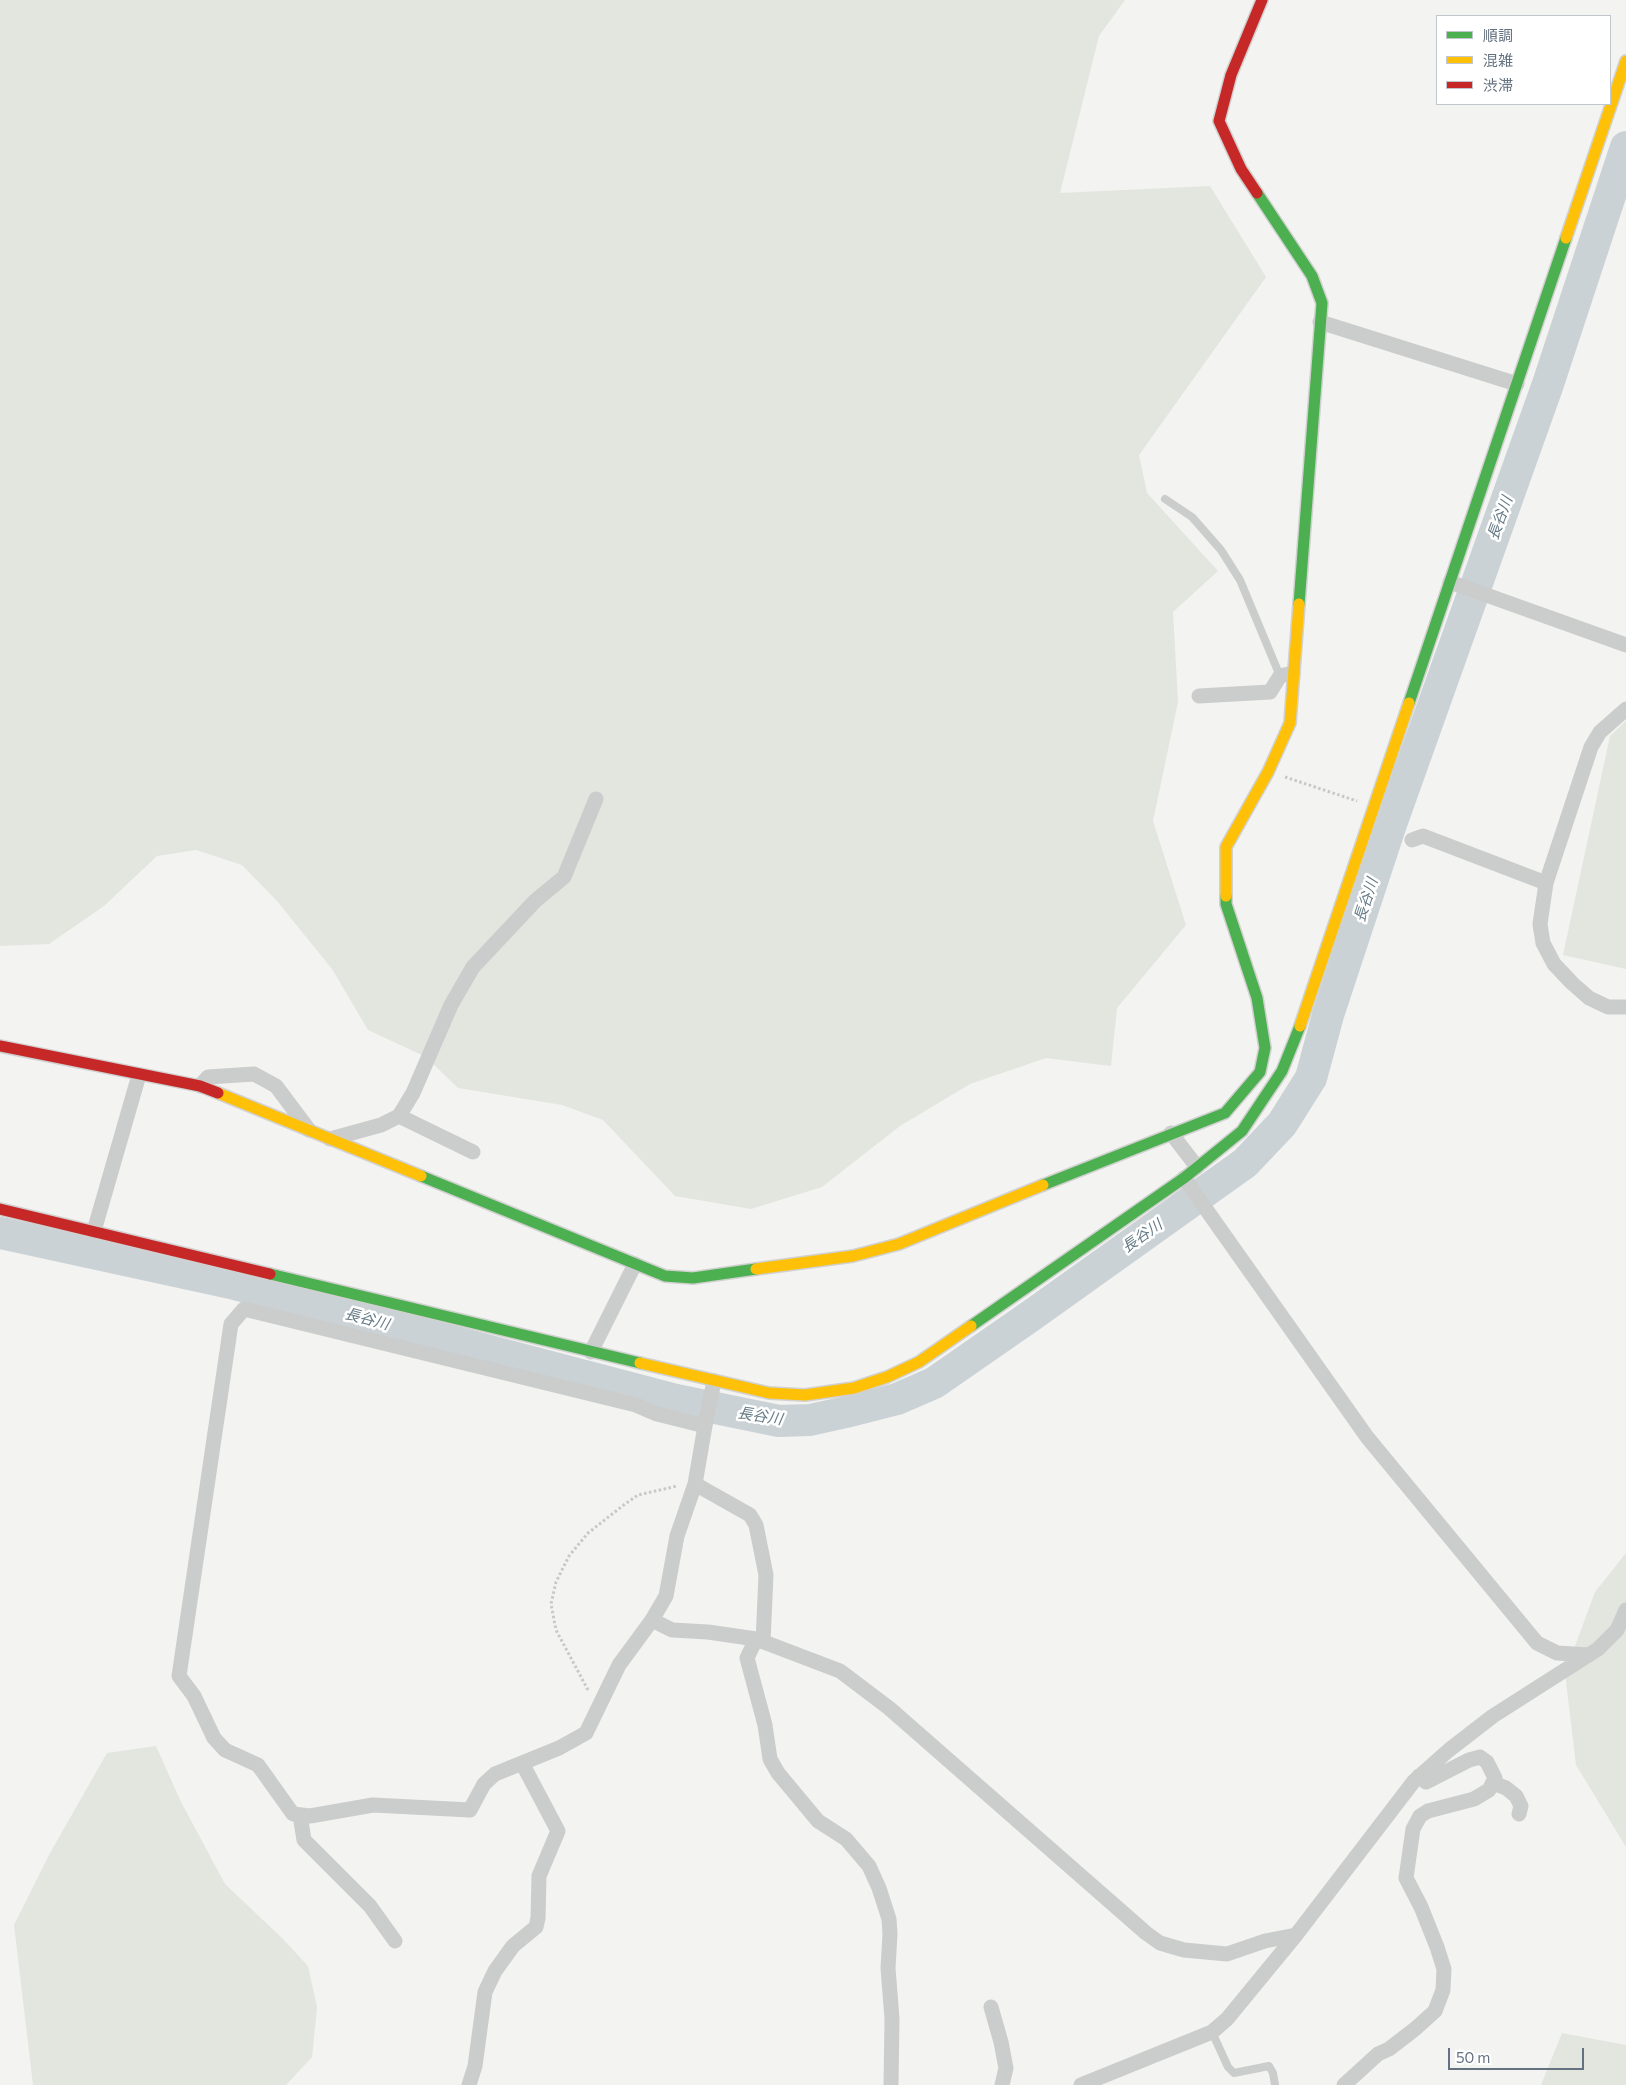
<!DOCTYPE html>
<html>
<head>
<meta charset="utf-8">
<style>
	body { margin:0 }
	#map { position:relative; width:1626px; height:2085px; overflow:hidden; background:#f3f3f1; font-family:Commissioner,"Noto Sans JP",sans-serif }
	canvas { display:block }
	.legend { position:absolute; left:1436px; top:15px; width:175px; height:90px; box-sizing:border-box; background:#fff; border:1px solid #c1c6cc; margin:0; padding:6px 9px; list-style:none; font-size:15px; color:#647180 }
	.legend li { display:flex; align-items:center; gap:10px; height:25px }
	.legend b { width:25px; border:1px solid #c1c6cc }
	.scale { position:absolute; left:1448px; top:2048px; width:136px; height:22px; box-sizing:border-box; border:2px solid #647180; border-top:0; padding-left:6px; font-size:15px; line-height:18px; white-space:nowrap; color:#647180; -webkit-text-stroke:4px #fff; paint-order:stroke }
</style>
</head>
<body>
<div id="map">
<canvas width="1626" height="2085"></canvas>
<ul class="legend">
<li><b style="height:6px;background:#4caf50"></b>順調</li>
<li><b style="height:6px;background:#ffc107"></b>混雑</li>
<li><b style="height:6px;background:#c62828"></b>渋滞</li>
</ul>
<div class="scale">50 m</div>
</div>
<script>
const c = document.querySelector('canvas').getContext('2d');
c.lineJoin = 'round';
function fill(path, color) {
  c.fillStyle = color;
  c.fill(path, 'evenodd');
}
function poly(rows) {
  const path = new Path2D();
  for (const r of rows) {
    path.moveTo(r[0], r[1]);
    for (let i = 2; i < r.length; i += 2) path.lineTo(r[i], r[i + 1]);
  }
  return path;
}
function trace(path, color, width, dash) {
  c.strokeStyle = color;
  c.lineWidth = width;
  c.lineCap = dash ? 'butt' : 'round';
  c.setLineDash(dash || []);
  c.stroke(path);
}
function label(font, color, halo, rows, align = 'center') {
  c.font = font + ' Commissioner,"Noto Sans JP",sans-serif';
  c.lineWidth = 5;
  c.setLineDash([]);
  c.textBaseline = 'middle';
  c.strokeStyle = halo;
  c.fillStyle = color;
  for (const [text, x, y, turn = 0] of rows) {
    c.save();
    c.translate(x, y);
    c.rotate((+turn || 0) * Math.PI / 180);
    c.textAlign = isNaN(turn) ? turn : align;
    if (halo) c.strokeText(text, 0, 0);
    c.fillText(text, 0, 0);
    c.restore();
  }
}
const green = poly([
	[0,0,1125,0,1099,36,1060,193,1210,186,1266,277,1139,455,1147,493,1218,571,1173,612,1178,702,1153,821,1186,925,1117,1008,1111,1066,1046,1058,970,1084,900,1126,822,1187,751,1209,675,1196,603,1120,562,1105,458,1088,426,1057,368,1030,332,969,277,901,242,865,196,850,157,856,104,906,49,944,0,946],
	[1626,721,1626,969,1563,955,1610,736],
	[1626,1553,1626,1847,1576,1765,1565,1673,1595,1592],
	[156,1746,181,1802,225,1884,282,1938,308,1966,317,2007,312,2057,286,2085,33,2085,14,1925,50,1853,107,1753],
	[1562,2033,1626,2045,1626,2085,1541,2085]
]);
const river = poly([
	[0,1233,231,1283,676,1400,779,1421,810,1420,846,1412,897,1399,934,1383,1032,1315,1245,1163,1282,1124,1311,1078,1328,1015,1391,824,1548,384,1626,147]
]);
const path = poly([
	[1285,777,1357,801],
	[588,1690,556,1630,551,1604,556,1582,569,1556,588,1533,625,1504,638,1495,677,1486]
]);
const lane = poly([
	[1165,499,1192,517,1221,550,1240,580,1280,676],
	[1212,2032,1228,2067,1234,2073,1269,2066,1273,2073,1275,2085]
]);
const street = poly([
	[1320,322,1517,384],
	[1450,582,1626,645],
	[1199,696,1270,692,1280,676,1293,673],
	[1626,709,1600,732,1591,747,1546,883,1540,924,1543,943,1554,964,1572,983,1589,998,1608,1007,1626,1007],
	[1412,840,1423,836,1546,883],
	[200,1086,208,1077,254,1074,276,1086,309,1130],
	[399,1116,473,1152],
	[1171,1133,1197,1167],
	[330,1139,381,1125,399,1116,413,1093,451,1005,473,967,535,901,564,877,596,799],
	[1184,1178,1367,1437,1537,1643,1557,1653,1589,1655],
	[94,1231,139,1075],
	[591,1352,635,1264],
	[705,1426,695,1484,677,1536,666,1596,652,1620,619,1665,586,1733,559,1748,495,1774,484,1784,470,1810,373,1805,310,1816,293,1814,258,1765,225,1750,214,1738,194,1696,179,1676,231,1324,244,1309,636,1405,657,1414,705,1426,714,1381],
	[695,1484,750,1515,756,1525,766,1575,763,1642],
	[652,1620,672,1630,708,1632,756,1639,840,1671,889,1708,1146,1933,1160,1943,1184,1950,1227,1954,1265,1941,1296,1935],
	[756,1639,747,1658,765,1725,770,1759,778,1773,818,1821,846,1839,869,1866,879,1888,889,1919,890,1934,888,1968,892,2019,891,2085],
	[1493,1783,1506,1788,1516,1796,1521,1806,1519,1814],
	[300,1815,304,1840,370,1906,395,1941],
	[991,2007,1001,2042,1006,2068,1002,2085],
	[469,2085,475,2066,485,1992,495,1971,513,1946,536,1927,538,1918,539,1876,558,1831,522,1763],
	[1081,2085,1212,2032,1227,2019,1296,1935,1414,1781,1449,1750,1493,1716,1598,1649,1617,1630,1626,1610],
	[1344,2085,1378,2054,1389,2049,1415,2029,1435,2011,1443,1990,1444,1969,1437,1947,1421,1907,1406,1878,1413,1829,1420,1816,1428,1811,1474,1799,1489,1790,1495,1778,1487,1762,1480,1757,1469,1760,1426,1782,1419,1776]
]);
const fast = poly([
	[1257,193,1312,276,1322,303,1299,604],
	[1409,703,1566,238],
	[421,1176,665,1276,693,1278,756,1269],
	[1043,1185,1225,1113,1260,1072,1265,1048,1257,998,1226,904,1226,896],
	[270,1274,640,1363],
	[971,1326,1184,1178,1242,1131,1282,1071,1300,1026]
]);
const slow = poly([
	[1566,238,1626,61],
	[1226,896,1226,847,1268,772,1290,723,1299,604],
	[1300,1026,1409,703],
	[218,1093,421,1176],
	[756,1269,853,1256,899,1244,1043,1185],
	[640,1363,769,1393,805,1395,854,1388,887,1377,919,1362,971,1326]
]);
const jam = poly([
	[1257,193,1241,169,1219,121,1231,75,1262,0],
	[0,1046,200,1086,218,1093],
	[0,1209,270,1274]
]);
const waterNames = [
	["長谷川",1500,518,-70],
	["長谷川",1366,900,-72],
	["長谷川",1142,1236,-35],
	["長谷川",367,1319,15],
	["長谷川",760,1416,9]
];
fill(green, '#e2e6df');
trace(river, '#cbd2d6', 32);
trace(fast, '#d0d1d0', 14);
trace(slow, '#d0d1d0', 14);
trace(jam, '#d0d1d0', 14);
trace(path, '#c8c8c9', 3, [2.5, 2.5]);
trace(lane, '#cbcccc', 8);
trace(street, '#cbcccc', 15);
trace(fast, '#4caf50', 11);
trace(slow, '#ffc107', 11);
trace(jam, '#c62828', 11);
label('italic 15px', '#647a85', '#fff', waterNames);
</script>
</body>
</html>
